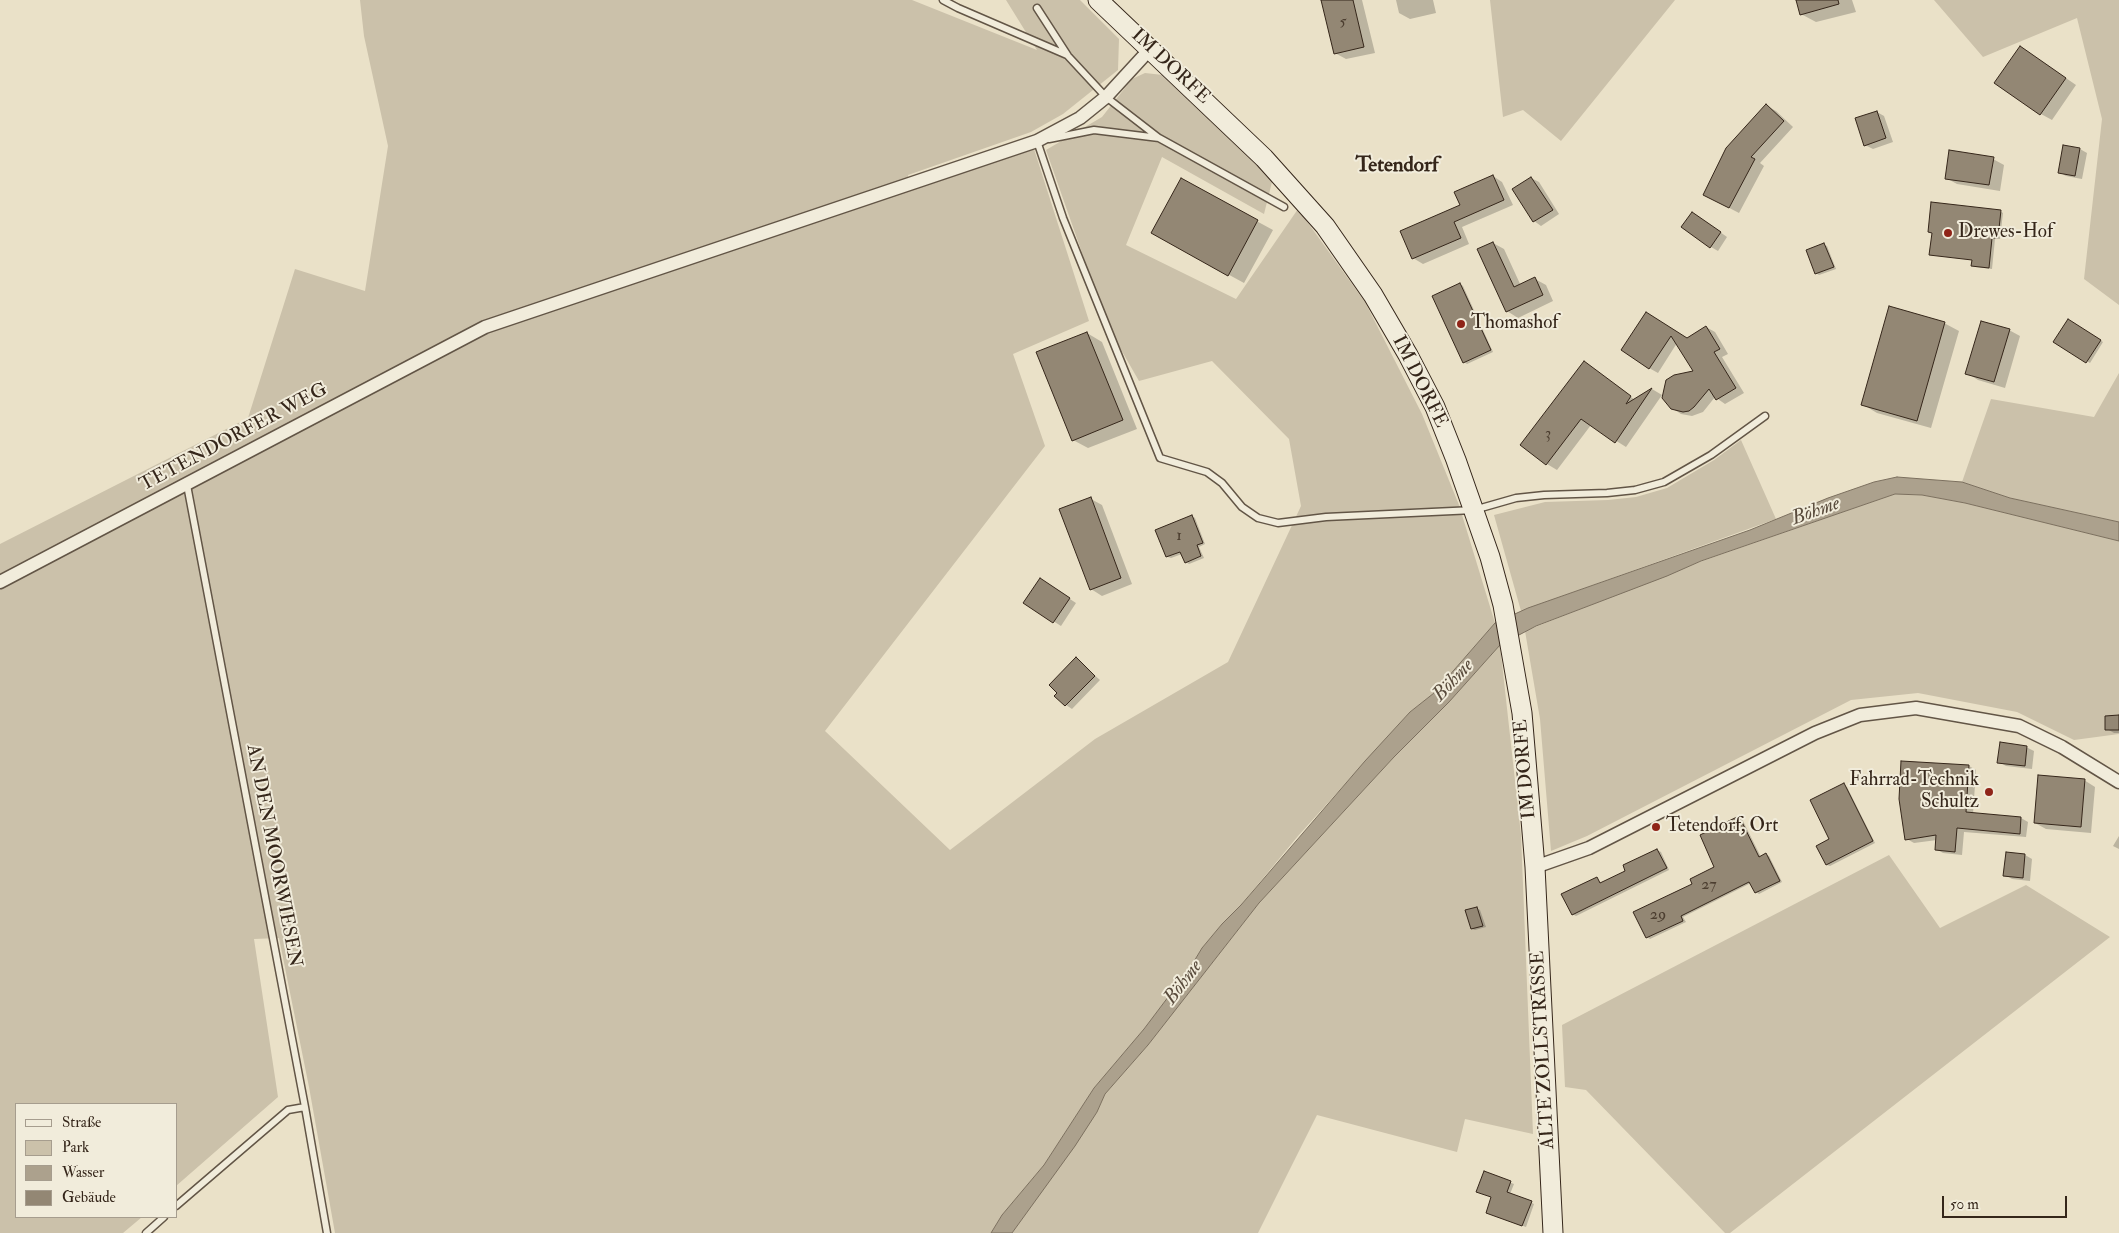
<!DOCTYPE html>
<html>
<head>
<meta charset="utf-8">
<style>
	body { margin:0 }
	#map { position:relative; width:2119px; height:1233px; overflow:hidden; background:#eae1c8; font-family:"IM FELL Double Pica",serif }
	canvas { display:block }
	.legend { position:absolute; left:15px; top:1103px; width:162px; height:115px; box-sizing:border-box; background:#f1ecdb; border:1px solid #a69d8e; margin:0; padding:6px 9px; list-style:none; font-size:15px; color:#35261a }
	.legend li { display:flex; align-items:center; gap:10px; height:25px }
	.legend b { width:25px; border:1px solid #a69d8e }
	.scale { position:absolute; left:1942px; top:1196px; width:125px; height:22px; box-sizing:border-box; border:2px solid #35261a; border-top:0; padding-left:6px; font-size:15px; line-height:18px; white-space:nowrap; color:#35261a; -webkit-text-stroke:4px #f1ecdb; paint-order:stroke }
</style>
</head>
<body>
<div id="map">
<canvas width="2119" height="1233"></canvas>
<ul class="legend">
<li><b style="height:6px;background:#f1ecdb"></b>Straße</li>
<li><b style="height:14px;background:#cbc1aa"></b>Park</li>
<li><b style="height:14px;background:#aca18d"></b>Wasser</li>
<li><b style="height:14px;background:#938774"></b>Gebäude</li>
</ul>
<div class="scale">50 m</div>
</div>
<script>
const c = document.querySelector('canvas').getContext('2d');
c.lineJoin = 'round';
function fill(path, color) {
  c.fillStyle = color;
  c.fill(path, 'evenodd');
}
function poly(rows) {
  const path = new Path2D();
  for (const r of rows) {
    path.moveTo(r[0], r[1]);
    for (let i = 2; i < r.length; i += 2) path.lineTo(r[i], r[i + 1]);
  }
  return path;
}
function trace(path, color, width, dash) {
  c.strokeStyle = color;
  c.lineWidth = width;
  c.lineCap = dash ? 'butt' : 'round';
  c.setLineDash(dash || []);
  c.stroke(path);
}
function label(font, color, halo, rows, align = 'center') {
  c.font = font + ' "IM FELL Double Pica",serif';
  c.lineWidth = 4;
  c.setLineDash([]);
  c.textBaseline = 'middle';
  c.strokeStyle = halo;
  c.fillStyle = color;
  for (const [text, x, y, turn = 0] of rows) {
    c.save();
    c.translate(x, y);
    c.rotate((+turn || 0) * Math.PI / 180);
    c.textAlign = isNaN(turn) ? turn : align;
    if (halo) c.strokeText(text, 0, 0);
    c.fillText(text, 0, 0);
    c.restore();
  }
}
const green = poly([
	[360,0,912,0,1037,50,1006,0,1080,0,1119,39,1118,70,1063,114,1031,132,908,175,908,189,1034,149,1089,321,1013,354,1045,446,825,731,950,850,1095,739,1228,662,1301,506,1289,439,1212,361,1139,381,1108,327,1046,150,1102,117,1132,79,1145,73,1163,75,1273,178,1264,214,1162,157,1126,245,1236,299,1298,209,1365,302,1422,414,1459,505,1495,623,1434,693,1410,712,1298,836,1241,905,1222,924,1202,948,1190,968,1144,1029,1094,1088,1044,1165,1002,1215,991,1233,335,1233,309,1087,279,938,254,939,278,1097,176,1186,176,1104,16,1104,16,1217,142,1217,123,1233,0,1233,0,544,248,418,295,269,365,291,388,146,364,36],
	[1490,0,1675,0,1561,141,1523,110,1503,117],
	[1934,0,2119,0,2119,305,2084,279,2102,119,2077,18,1983,57],
	[2119,373,2119,522,2010,498,1962,482,1991,399,2094,417],
	[1741,440,1776,519,1521,611,1494,515,1545,502,1608,500,1636,497,1667,488,1714,460],
	[1895,494,1922,495,1965,503,2119,541,2119,734,2074,740,2017,712,1918,693,1851,700,1587,836,1551,851,1540,719,1525,631,1702,561],
	[1500,645,1521,835,1533,1134,1465,1119,1457,1152,1317,1115,1258,1233,1012,1233,1097,1112,1105,1094,1148,1045,1259,903,1394,757,1449,702],
	[1889,855,1940,928,2026,885,2110,937,1730,1233,1725,1233,1586,1090,1565,1087,1562,1025]
]);
const water = poly([
	[1897,477,1962,482,2010,498,2119,522,2119,541,1965,503,1922,495,1895,494,1701,561,1667,576,1536,626,1500,645,1449,702,1394,757,1259,903,1148,1045,1105,1094,1097,1112,1075,1146,1012,1233,991,1233,1002,1215,1044,1165,1094,1088,1144,1029,1190,968,1202,948,1222,924,1241,905,1365,761,1410,712,1434,693,1495,623,1528,608,1750,530,1828,498,1874,482,1897,477]
]);
const shadow = poly([
	[1322,0,1362,0,1375,53,1346,59,1335,53],
	[1396,0,1433,0,1436,13,1410,19,1399,13],
	[1798,0,1852,0,1856,12,1816,22,1801,14],
	[2031,54,2076,85,2052,120,2041,114],
	[1767,106,1776,111,1793,127,1760,163,1764,166,1739,213,1714,200],
	[1877,112,1884,116,1893,142,1873,149,1865,145],
	[2080,149,2087,153,2082,179,2066,176,2059,172],
	[1993,159,2004,165,2000,191,1957,184,1946,178],
	[1493,176,1502,182,1513,205,1462,227,1469,244,1423,264,1413,258,1462,206],
	[1531,178,1539,182,1559,214,1541,226,1534,221,1514,189],
	[1181,180,1273,230,1244,283,1167,241],
	[2000,211,2003,213,2000,239,1995,239,1992,269,1975,267,1972,265,1973,260,1931,254],
	[1699,217,1727,237,1718,251,1711,247],
	[1493,243,1504,249,1521,286,1535,279,1546,285,1553,301,1518,318,1507,311],
	[1824,245,1827,246,1836,269,1819,275,1816,273],
	[1460,284,1463,286,1493,352,1467,364,1464,362],
	[1646,313,1687,340,1706,327,1715,332,1728,354,1722,357,1744,393,1725,404,1715,397,1703,412,1692,416,1681,414,1672,408,1695,372,1677,343,1658,373,1649,368],
	[2068,320,2103,342,2090,363,2055,341],
	[1944,323,1959,331,1931,428,1877,413,1862,404],
	[2009,330,2020,336,2005,388,1978,380,1967,373],
	[1087,333,1102,342,1137,429,1088,448,1073,440],
	[1584,363,1635,400,1652,389,1662,395,1626,447,1591,425,1557,470,1547,464],
	[1091,499,1102,505,1132,584,1102,596,1091,589],
	[1192,516,1195,518,1205,544,1199,547,1204,558,1189,564,1186,562,1182,554,1171,558,1168,557,1157,531],
	[1047,584,1076,603,1061,626,1025,603],
	[1076,659,1100,680,1072,709,1066,705],
	[2119,716,2119,733,2114,733,2107,729],
	[2026,747,2034,751,2032,769,2006,766,1999,762],
	[1969,766,1976,770,1973,814,2021,818,2028,822,2026,837,1964,832,1962,855,1943,853,1936,849,1937,840,1914,843,1907,839],
	[2084,780,2095,787,2091,833,2046,829,2035,823],
	[1844,785,1847,787,1875,843,1830,866,1827,865],
	[1739,817,1742,819,1761,857,1766,855,1769,856,1782,882,1759,894,1756,892,1751,883,1683,917,1686,922,1650,939,1647,937,1694,885,1716,867],
	[2119,836,2119,849,2113,846],
	[1657,850,1661,852,1669,870,1576,916,1572,914,1597,878,1601,883,1627,871],
	[2007,853,2025,855,2032,859,2030,881,2012,879,2005,875],
	[1477,908,1480,910,1486,927,1475,930,1472,929],
	[1484,1173,1514,1184,1510,1194,1534,1204,1526,1227,1490,1214,1492,1197]
]);
const building = poly([
	[1321,0,1353,0,1364,47,1334,54,1321,0],
	[1796,0,1838,0,1839,4,1800,15,1796,0],
	[2020,46,2066,78,2040,115,1994,83,2020,46],
	[1766,104,1784,121,1751,157,1755,159,1729,208,1703,195,1726,148,1766,104],
	[1877,111,1886,138,1864,146,1855,118,1877,111],
	[2063,145,2080,148,2075,176,2058,173,2063,145],
	[1949,150,1994,157,1989,185,1945,179,1949,150],
	[1493,175,1504,200,1454,222,1461,238,1412,259,1400,231,1460,205,1454,192,1493,175],
	[1531,177,1553,210,1533,222,1512,189,1531,177],
	[1181,178,1258,220,1228,276,1151,233,1181,178],
	[1931,202,2001,210,1998,238,1992,238,1989,268,1971,266,1972,260,1929,255,1932,233,1928,232,1931,202],
	[1692,212,1721,232,1710,248,1681,227,1692,212],
	[1493,242,1514,287,1535,277,1543,295,1506,312,1477,249,1493,242],
	[1824,243,1834,267,1815,274,1806,250,1824,243],
	[1460,283,1491,350,1463,363,1432,296,1460,283],
	[1889,306,1945,322,1917,421,1861,405,1889,306],
	[1646,312,1687,338,1706,326,1720,349,1714,352,1736,388,1716,400,1709,389,1694,407,1689,411,1683,412,1671,409,1662,398,1666,380,1674,375,1693,371,1671,336,1649,369,1621,350,1646,312],
	[2068,319,2101,340,2086,363,2053,342,2068,319],
	[1981,321,2010,329,1994,382,1965,374,1981,321],
	[1087,332,1123,420,1072,441,1036,352,1087,332],
	[1584,361,1631,396,1626,404,1652,388,1615,443,1581,419,1546,465,1520,445,1584,361],
	[1091,497,1121,578,1090,590,1059,509,1091,497],
	[1192,515,1203,543,1197,545,1201,556,1185,563,1180,552,1166,557,1155,530,1192,515],
	[1040,578,1070,598,1053,623,1023,603,1040,578],
	[1076,657,1095,676,1065,706,1054,696,1057,693,1049,685,1076,657],
	[2119,715,2119,730,2105,730,2105,716,2119,715],
	[2000,742,2027,746,2025,766,1997,763,2000,742],
	[1901,761,1969,765,1966,812,2021,817,2020,834,1957,828,1955,852,1935,850,1936,835,1905,840,1899,799,1901,761],
	[2038,775,2085,779,2081,827,2034,823,2038,775],
	[1844,783,1873,841,1826,865,1816,846,1829,839,1810,800,1844,783],
	[1739,816,1759,857,1766,853,1780,881,1755,893,1749,882,1681,916,1683,921,1646,938,1633,912,1692,884,1690,879,1714,867,1700,835,1739,816],
	[1657,849,1667,868,1572,915,1561,894,1597,877,1600,883,1625,871,1623,865,1657,849],
	[2006,852,2025,854,2023,878,2003,876,2006,852],
	[1477,907,1483,926,1471,929,1465,910,1477,907],
	[1484,1171,1511,1181,1507,1192,1532,1201,1522,1226,1486,1213,1491,1197,1476,1192,1484,1171]
]);
const lane = poly([
	[943,0,958,8,1067,55],
	[1037,8,1068,56,1106,97,1159,138,1284,207],
	[1049,139,1094,130,1159,138],
	[1039,141,1037,141,1063,218,1160,458,1207,472,1222,483,1242,507,1258,518,1278,523,1326,517,1474,510,1516,498,1544,495,1607,493,1635,490,1664,482,1711,455,1765,416],
	[187,485,305,1107,327,1233],
	[176,1206,288,1110,305,1107],
	[146,1233,164,1217]
]);
const street = poly([
	[0,582,485,327,1037,141,1080,118,1106,97,1151,48],
	[1535,867,1589,848,1815,733,1860,715,1916,708,2019,726,2062,747,2119,782]
]);
const secondary = poly([
	[1098,0,1264,158,1325,226,1373,295,1408,355,1435,407,1456,460,1490,557,1503,605,1522,713,1535,867,1553,1233]
]);
const markers = [
	[1948,233,5,"#8f2418"],
	[1461,324,5,"#8f2418"],
	[1989,792,5,"#8f2418"],
	[1656,827,5,"#8f2418"]
];
const numberNames = [
	["5",1343,23],
	["3",1548,435],
	["1",1179,537],
	["27",1709,886],
	["29",1658,916]
];
const streetNames = [
	["IM DORFE",1170,67,43],
	["IM DORFE",1419,382,63],
	["TETENDORFER WEG",234,438,-28],
	["IM DORFE",1526,769,-95],
	["AN DEN MOORWIESEN",273,856,79],
	["ALTE ZOLLSTRASSE",1544,1050,-93]
];
const poiNames = [
	["Drewes-Hof",1958,233],
	["Thomashof",1471,324],
	["Fahrrad-Technik",1979,781,"right"],
	["Schultz",1979,803,"right"],
	["Tetendorf, Ort",1666,827]
];
const waterNames = [
	["Böhme",1816,512,-20],
	["Böhme",1454,681,-47],
	["Böhme",1184,983,-53]
];
const quarterNames = [
	["Tetendorf",1397,166]
];
fill(green, '#cbc1aa');
fill(water, '#aca18d');
trace(water, '#7c705f', 1);
fill(shadow, '#0003');
fill(building, '#938774');
trace(building, '#35261a', 1);
trace(lane, '#625546', 9);
trace(street, '#625546', 15);
trace(secondary, '#35261a', 21);
trace(lane, '#f1ecdb', 6);
trace(street, '#f1ecdb', 12);
trace(secondary, '#f1ecdb', 19);
for (const [x, y, r, color] of markers) {
  const dot = new Path2D();
  dot.arc(x, y, r, 0, 2 * Math.PI);
  c.fillStyle = color;
  c.fill(dot);
  trace(dot, '#f1ecdb', 2);
}
label('16px', '#4c3e30', null, numberNames);
label('19px', '#35261a', '#f1ecdb', streetNames);
label('19px', '#35261a', '#f1ecdb', poiNames, 'left');
label('italic 20px', '#594b3c', '#f1ecdb', waterNames);
label('bold 21px', '#35261a', '#f1ecdb', quarterNames);
</script>
</body>
</html>
